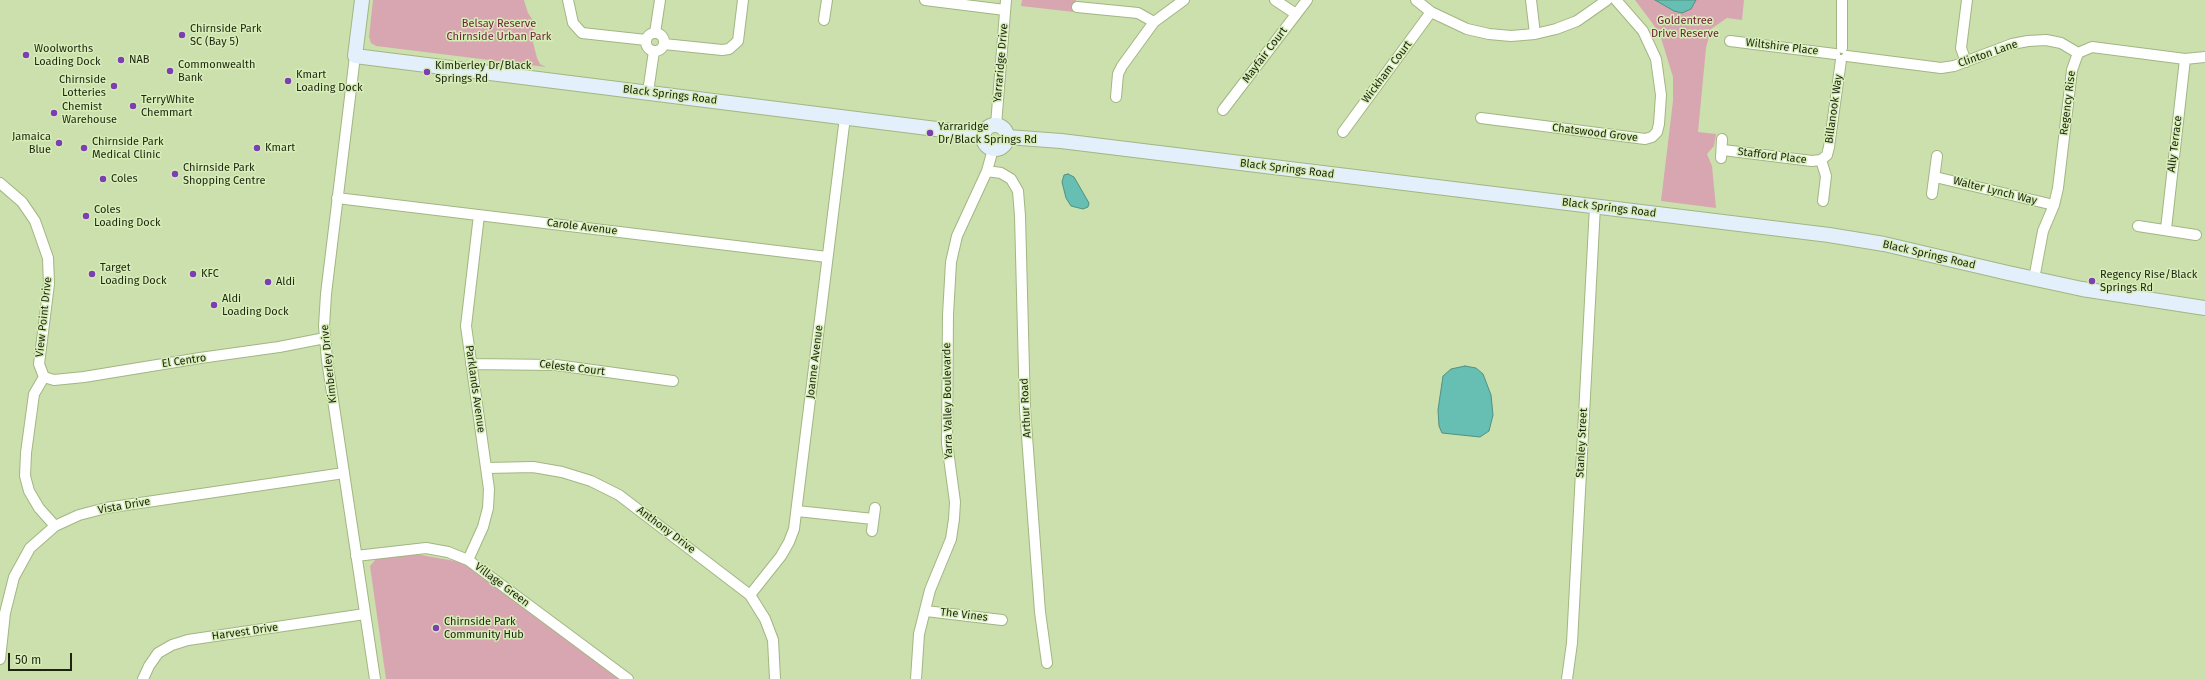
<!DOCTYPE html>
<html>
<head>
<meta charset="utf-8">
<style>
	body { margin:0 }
	#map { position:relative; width:2205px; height:679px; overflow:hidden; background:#cbe0ac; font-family:"Fira Sans",sans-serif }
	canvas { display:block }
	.scale { position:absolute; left:8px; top:653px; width:64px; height:18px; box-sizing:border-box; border:2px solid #1d2410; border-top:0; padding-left:5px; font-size:12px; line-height:14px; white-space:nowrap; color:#1d2410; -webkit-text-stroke:3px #d8eeb8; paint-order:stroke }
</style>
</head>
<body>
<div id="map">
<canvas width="2205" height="679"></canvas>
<div class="scale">50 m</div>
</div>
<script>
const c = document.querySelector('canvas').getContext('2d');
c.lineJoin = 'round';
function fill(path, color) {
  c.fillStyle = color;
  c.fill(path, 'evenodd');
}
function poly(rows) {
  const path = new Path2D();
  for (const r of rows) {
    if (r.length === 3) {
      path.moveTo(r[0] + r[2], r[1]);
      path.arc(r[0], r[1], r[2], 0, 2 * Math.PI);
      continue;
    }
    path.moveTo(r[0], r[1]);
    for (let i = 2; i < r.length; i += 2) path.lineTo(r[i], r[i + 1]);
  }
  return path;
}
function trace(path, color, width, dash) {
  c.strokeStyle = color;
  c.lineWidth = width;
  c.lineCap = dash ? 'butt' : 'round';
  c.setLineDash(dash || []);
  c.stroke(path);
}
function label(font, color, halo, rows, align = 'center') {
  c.font = font + ' "Fira Sans",sans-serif';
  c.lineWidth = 3;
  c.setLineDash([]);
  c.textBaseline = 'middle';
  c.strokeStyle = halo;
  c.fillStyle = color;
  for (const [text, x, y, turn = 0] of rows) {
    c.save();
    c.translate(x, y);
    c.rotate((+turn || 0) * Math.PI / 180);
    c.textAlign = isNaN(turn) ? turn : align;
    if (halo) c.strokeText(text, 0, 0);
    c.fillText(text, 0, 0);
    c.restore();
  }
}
const green = poly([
	[373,0,524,0,528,13,534,22,533,42,537,58,540,64,546,67,376,46,371,43,369,37],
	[1022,0,1076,0,1074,12,1021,6],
	[1635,0,1744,0,1742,20,1727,18,1711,29,1706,48,1698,132,1716,134,1714,146,1707,154,1712,166,1716,208,1661,201,1673,101,1673,77,1661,38,1653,24],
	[415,554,466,563,619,679,386,679,370,566,376,559]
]);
const water = poly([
	[1655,0,1696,0,1691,9,1682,13,1674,11,1655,0],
	[1068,174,1074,177,1089,203,1088,207,1083,209,1071,206,1066,198,1062,182,1064,175,1068,174],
	[1465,366,1476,368,1483,374,1491,395,1493,415,1489,431,1480,437,1442,433,1439,426,1438,410,1443,376,1451,369,1465,366]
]);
const minor = poly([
	[568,0,573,23,582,33,646,40],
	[925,0,1005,10],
	[1275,0,1296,14],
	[1416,0,1431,12,1467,29,1489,34,1511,36,1535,34,1556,29,1577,21,1607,0],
	[1531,0,1535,34],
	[1077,7,1138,13,1154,22],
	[824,20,827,0],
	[655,33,660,0],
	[655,42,9],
	[1730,41,1835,54],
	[664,44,722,50,729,49,738,41,743,0],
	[1842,48,1842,0],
	[355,56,326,294,324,326,327,360,375,679],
	[1847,56,1941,68,1954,66,2012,44,2028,41,2046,40,2061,43,2078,53],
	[1966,62,1961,48,1967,0],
	[648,92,654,51],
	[1116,97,1118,74,1122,66,1154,22,1184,0],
	[1223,110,1307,0],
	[1481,118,1645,139,1652,137,1657,132,1659,124,1661,95,1656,59,1643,31,1616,0],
	[996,125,1006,0],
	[1343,132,1431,12],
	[1723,150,1812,161,1821,160],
	[1721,158,1722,139],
	[1821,160,1827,155,1829,147,1841,60],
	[1821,160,1826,176,1823,201],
	[987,171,1001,173,1011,179,1018,191,1020,216,1025,409,1040,612,1047,663],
	[1935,177,2054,205],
	[0,183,22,202,35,221,48,258,49,284,39,364,44,377],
	[1932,194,1937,156],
	[337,198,827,257],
	[2138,226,2196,235],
	[2166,229,2185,59],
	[2034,279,2043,231,2054,205,2058,188,2072,70,2078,53,2092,47,2185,59,2205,57],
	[471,364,556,365,673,381],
	[44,377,54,380,84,377,200,358,279,347,325,338],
	[44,377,34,394,26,453,25,476,29,491,39,508,55,526],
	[487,468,533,467,562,472,591,481,619,495,750,595,765,619,773,640,775,679],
	[797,511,873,519],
	[872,531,875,508],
	[356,556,426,548,448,552,468,560,628,679],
	[468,560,483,527,488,508,489,489,466,326,479,215],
	[750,595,781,556,789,542,794,529,845,117],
	[926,611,1002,620],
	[0,659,5,613,14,577,30,548,55,526,79,515,106,508,344,473],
	[143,679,149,666,158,653,172,645,188,640,365,614],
	[916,679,919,634,930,590,951,539,954,519,955,502,947,443,948,315,951,262,957,236,987,171,993,149],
	[1567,679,1572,643,1595,206]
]);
const secondary = poly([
	[362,0,355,56,984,135],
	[995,137,12],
	[1007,137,1061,141,1829,235,1884,244,2008,273,2082,289,2205,308]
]);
const markers = [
	[182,35,4,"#7d3eb3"],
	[26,55,4,"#7d3eb3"],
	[121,60,4,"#7d3eb3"],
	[170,71,4,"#7d3eb3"],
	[427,72,4,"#7d3eb3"],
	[288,81,4,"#7d3eb3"],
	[114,86,4,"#7d3eb3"],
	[133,106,4,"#7d3eb3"],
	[54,113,4,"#7d3eb3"],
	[930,133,4,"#7d3eb3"],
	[59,143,4,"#7d3eb3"],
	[84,148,4,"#7d3eb3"],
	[257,148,4,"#7d3eb3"],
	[175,174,4,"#7d3eb3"],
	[103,179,4,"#7d3eb3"],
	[86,216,4,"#7d3eb3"],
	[92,274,4,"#7d3eb3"],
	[193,274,4,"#7d3eb3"],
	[2092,281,4,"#7d3eb3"],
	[268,282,4,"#7d3eb3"],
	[214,305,4,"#7d3eb3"],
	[436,628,4,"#7d3eb3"]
];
const parkNames = [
	["Goldentree",1685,21],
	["Drive Reserve",1685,34],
	["Belsay Reserve",499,24],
	["Chirnside Urban Park",499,37]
];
const poiNames = [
	["Chirnside Park",190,29],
	["SC (Bay 5)",190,42],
	["Woolworths",34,49],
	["Loading Dock",34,62],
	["NAB",129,60],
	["Commonwealth",178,65],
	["Bank",178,78],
	["Kimberley Dr/Black",435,66],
	["Springs Rd",435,79],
	["Kmart",296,75],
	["Loading Dock",296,88],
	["Chirnside",106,80,"right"],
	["Lotteries",106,93,"right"],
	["TerryWhite",141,100],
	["Chemmart",141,113],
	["Chemist",62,107],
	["Warehouse",62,120],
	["Yarraridge",938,127],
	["Dr/Black Springs Rd",938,140],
	["Jamaica",51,137,"right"],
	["Blue",51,150,"right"],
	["Chirnside Park",92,142],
	["Medical Clinic",92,155],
	["Kmart",265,148],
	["Chirnside Park",183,168],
	["Shopping Centre",183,181],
	["Coles",111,179],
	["Coles",94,210],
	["Loading Dock",94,223],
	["Target",100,268],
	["Loading Dock",100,281],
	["KFC",201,274],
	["Regency Rise/Black",2100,275],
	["Springs Rd",2100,288],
	["Aldi",276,282],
	["Aldi",222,299],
	["Loading Dock",222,312],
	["Chirnside Park",444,622],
	["Community Hub",444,635]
];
const streetNames = [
	["Wiltshire Place",1782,47,7],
	["Clinton Lane",1988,54,-19],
	["Mayfair Court",1265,55,-53],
	["Yarraridge Drive",1001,63,-85],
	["Wickham Court",1387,72,-53],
	["Black Springs Road",670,95,7],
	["Regency Rise",2068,103,-83],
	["Billanook Way",1834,109,-82],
	["Chatswood Grove",1595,133,7],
	["Ally Terrace",2175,144,-83],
	["Stafford Place",1772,156,7],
	["Black Springs Road",1287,169,7],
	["Walter Lynch Way",1995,191,14],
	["Black Springs Road",1609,208,7],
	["Carole Avenue",582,227,7],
	["Black Springs Road",1929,255,13],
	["View Point Drive",44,317,-84],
	["El Centro",184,361,-8],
	["Joanne Avenue",815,362,-83],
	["Kimberley Drive",329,364,-96],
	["Celeste Court",572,368,7],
	["Parklands Avenue",475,389,82],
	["Yarra Valley Boulevarde",948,401,-91],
	["Arthur Road",1026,408,-93],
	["Stanley Street",1582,443,-87],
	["Vista Drive",124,506,-10],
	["Anthony Drive",666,530,37],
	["Village Green",502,585,37],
	["The Vines",964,615,7],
	["Harvest Drive",245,632,-8]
];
fill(green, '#d8a6b0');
fill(water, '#67beb3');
trace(water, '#519082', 1);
trace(minor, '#a2b683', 12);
trace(secondary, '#a2b683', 16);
trace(minor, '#fff', 10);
trace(secondary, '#e3f0fc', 14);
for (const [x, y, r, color] of markers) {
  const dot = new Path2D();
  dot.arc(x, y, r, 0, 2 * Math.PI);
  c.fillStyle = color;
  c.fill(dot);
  trace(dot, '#d8eeb8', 1.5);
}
label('11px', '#701e38', '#d8eeb8', parkNames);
label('11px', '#1d2410', '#d8eeb8', poiNames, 'left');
label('11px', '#1d2410', '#d8eeb8', streetNames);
</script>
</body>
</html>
